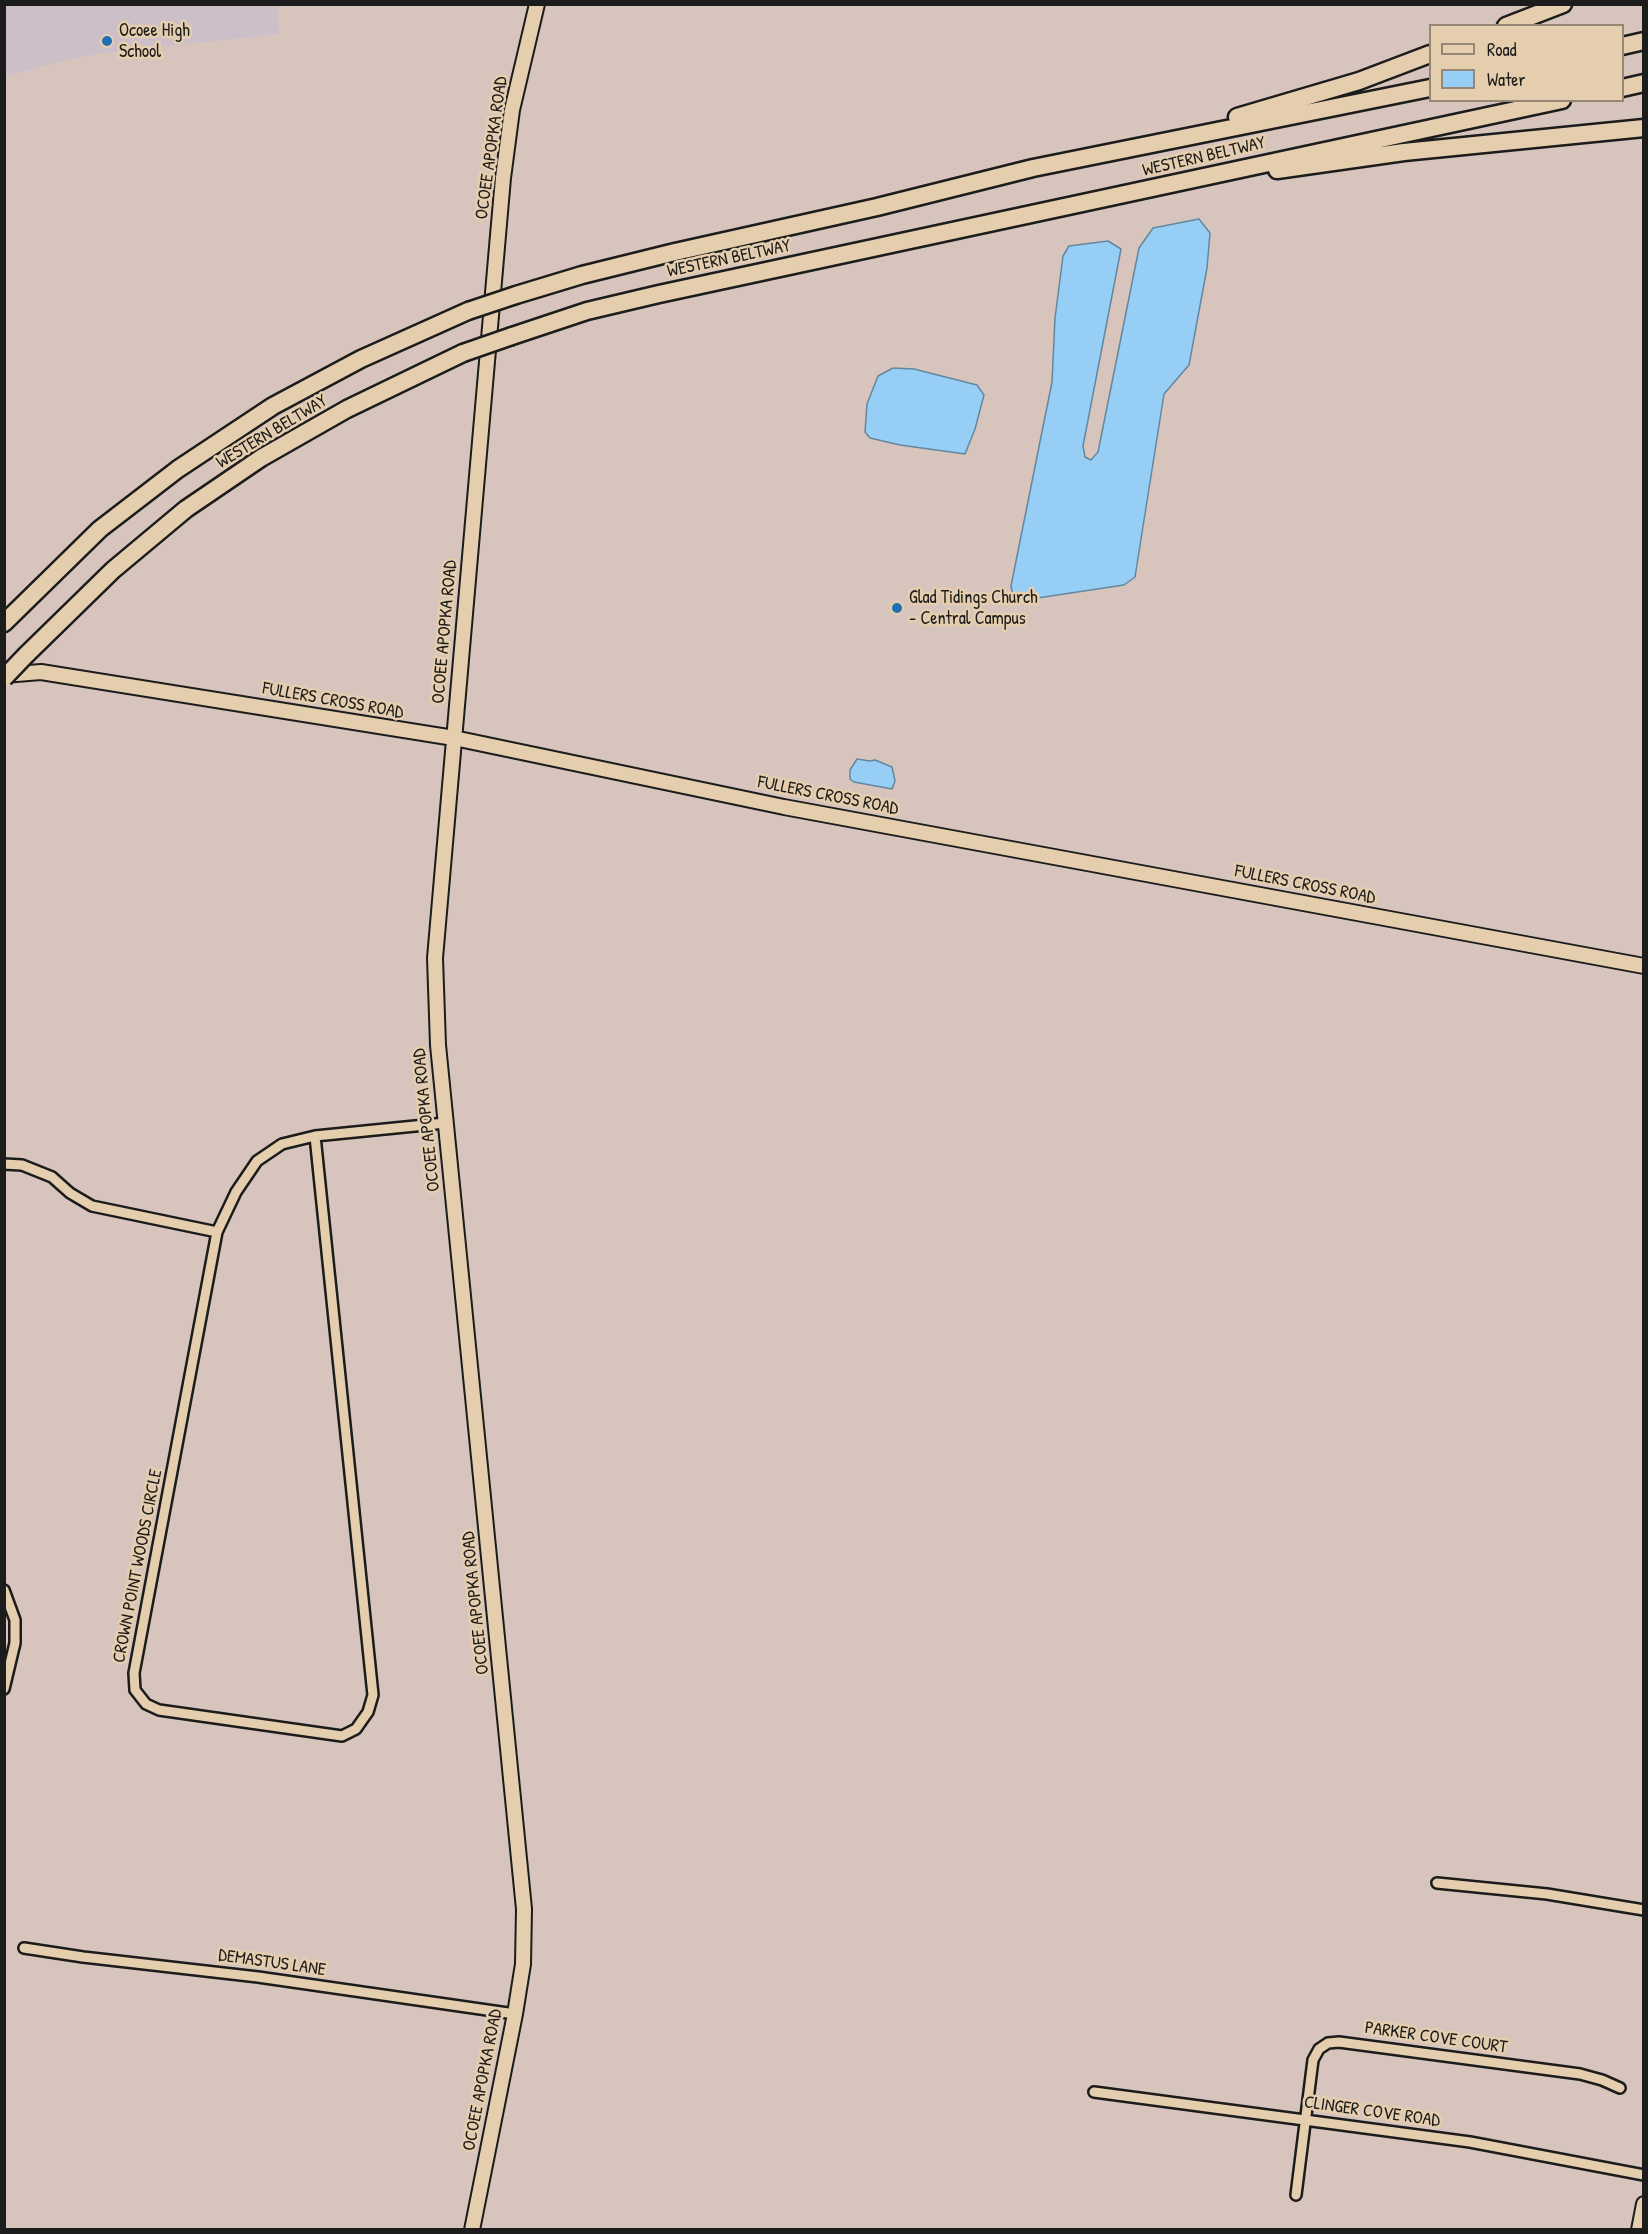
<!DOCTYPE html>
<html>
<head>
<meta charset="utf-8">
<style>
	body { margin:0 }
	#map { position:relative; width:1648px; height:2234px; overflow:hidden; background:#d7c5bd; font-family:"Patrick Hand",sans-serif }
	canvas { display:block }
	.frame { position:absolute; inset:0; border:6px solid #1c1c1c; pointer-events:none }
	.legend { position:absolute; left:1429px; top:24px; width:195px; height:78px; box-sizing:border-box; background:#e5ceae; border:2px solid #958774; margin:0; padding:8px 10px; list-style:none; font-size:18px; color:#1c1c1c }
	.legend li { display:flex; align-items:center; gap:12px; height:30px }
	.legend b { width:30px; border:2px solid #958774 }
</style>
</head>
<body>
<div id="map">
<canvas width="1648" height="2234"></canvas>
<div class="frame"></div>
<ul class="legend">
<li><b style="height:8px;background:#e5ceae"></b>Road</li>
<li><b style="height:16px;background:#96cef5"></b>Water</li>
</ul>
</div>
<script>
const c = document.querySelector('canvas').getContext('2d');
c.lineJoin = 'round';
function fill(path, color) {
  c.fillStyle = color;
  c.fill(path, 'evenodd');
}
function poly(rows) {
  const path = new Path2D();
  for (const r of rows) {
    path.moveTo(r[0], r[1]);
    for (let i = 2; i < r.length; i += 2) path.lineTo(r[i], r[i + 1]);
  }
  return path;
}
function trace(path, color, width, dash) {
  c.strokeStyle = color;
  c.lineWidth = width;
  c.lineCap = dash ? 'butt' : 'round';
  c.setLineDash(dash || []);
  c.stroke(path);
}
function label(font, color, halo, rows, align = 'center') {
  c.font = font + ' "Patrick Hand",sans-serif';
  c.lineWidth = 5;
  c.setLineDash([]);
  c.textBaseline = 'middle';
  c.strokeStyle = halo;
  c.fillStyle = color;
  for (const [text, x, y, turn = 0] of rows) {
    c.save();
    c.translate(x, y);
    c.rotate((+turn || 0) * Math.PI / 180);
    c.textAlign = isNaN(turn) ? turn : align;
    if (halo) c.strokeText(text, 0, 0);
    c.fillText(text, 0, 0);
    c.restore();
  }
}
const built = poly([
	[5,4,277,5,279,34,97,54,54,63,5,77]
]);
const water = poly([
	[1199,219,1210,233,1207,268,1189,365,1164,394,1135,577,1124,585,1024,600,1013,596,1011,586,1052,382,1055,318,1063,256,1069,246,1108,241,1121,249,1083,446,1085,457,1091,460,1098,452,1139,248,1153,228,1199,219],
	[893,368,914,369,977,385,984,395,975,429,965,454,900,445,870,438,865,432,867,404,878,376,893,368],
	[857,759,870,761,875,760,892,767,895,781,892,789,854,782,850,779,850,770,857,759]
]);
const street = poly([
	[315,1136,373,1695,368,1712,363,1719,356,1729,342,1736,159,1710,146,1704,135,1690,134,1673,217,1232,236,1192,257,1161,282,1144,315,1136,445,1123],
	[4,1164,22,1165,52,1177,70,1193,92,1206,217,1232],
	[4,1590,15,1620,15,1643,4,1689],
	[1437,1883,1547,1894,1644,1910],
	[24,1948,83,1957,258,1977,515,2014],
	[1094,2092,1470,2142,1644,2175],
	[1296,2195,1313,2060,1319,2049,1328,2043,1339,2042,1580,2074,1602,2080,1620,2088]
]);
const secondary = poly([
	[4,675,41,672,454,738,784,807,1644,966],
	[472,2230,515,2014,523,1964,524,1909,438,1045,435,958,503,178,512,110,537,4],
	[1639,2230,1644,2204]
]);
const highway = poly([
	[1506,26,1563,4],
	[1622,46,1644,41],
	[1622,88,1644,83],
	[1237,117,1359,81,1430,54],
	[1277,170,1404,152,1644,128],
	[516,295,582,275,675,252,877,207,1033,168,1430,88],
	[512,336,587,311,659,294,1562,100],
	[4,623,100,529,178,469,273,406,361,359,468,311],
	[26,655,113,570,186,509,261,458,347,409,463,353]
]);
const highwayBridge = poly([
	[468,311,516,295],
	[463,353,512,336],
	[4,678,26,655]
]);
const markers = [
	[107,41,6,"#1f6fb2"],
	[897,608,6,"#1f6fb2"]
];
const poiNames = [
	["Ocoee High",119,31],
	["School",119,52],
	["Glad Tidings Church",909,598],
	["- Central Campus",909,619]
];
const streetNames = [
	["OCOEE APOPKA ROAD",492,148,-82],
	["WESTERN BELTWAY",1204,157,-13],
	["WESTERN BELTWAY",729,259,-12],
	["WESTERN BELTWAY",272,432,-31],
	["OCOEE APOPKA ROAD",445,632,-85],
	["FULLERS CROSS ROAD",333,701,10],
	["FULLERS CROSS ROAD",828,796,11],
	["FULLERS CROSS ROAD",1305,885,11],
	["OCOEE APOPKA ROAD",427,1120,-96],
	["CROWN POINT WOODS CIRCLE",138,1566,-79],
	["OCOEE APOPKA ROAD",476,1603,-96],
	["DEMASTUS LANE",272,1963,8],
	["PARKER COVE COURT",1436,2038,8],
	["OCOEE APOPKA ROAD",483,2080,-79],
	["CLINGER COVE ROAD",1372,2112,8]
];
fill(built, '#cdbfc8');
fill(water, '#96cef5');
trace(water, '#65879e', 1.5);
trace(street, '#1c1c1c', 14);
trace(secondary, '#1c1c1c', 18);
trace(highway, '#1c1c1c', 21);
trace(street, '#e5ceae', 9);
trace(secondary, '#e5ceae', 14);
trace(highway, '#e5ceae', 16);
trace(highwayBridge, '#1c1c1c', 21, []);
trace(highwayBridge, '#e5ceae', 16);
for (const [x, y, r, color] of markers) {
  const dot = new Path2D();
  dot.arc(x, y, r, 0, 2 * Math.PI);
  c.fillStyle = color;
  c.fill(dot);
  trace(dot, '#e5ceae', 2);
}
label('18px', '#1c1c1c', '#e5ceae', poiNames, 'left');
label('18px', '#1c1c1c', '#e5ceae', streetNames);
</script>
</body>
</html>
